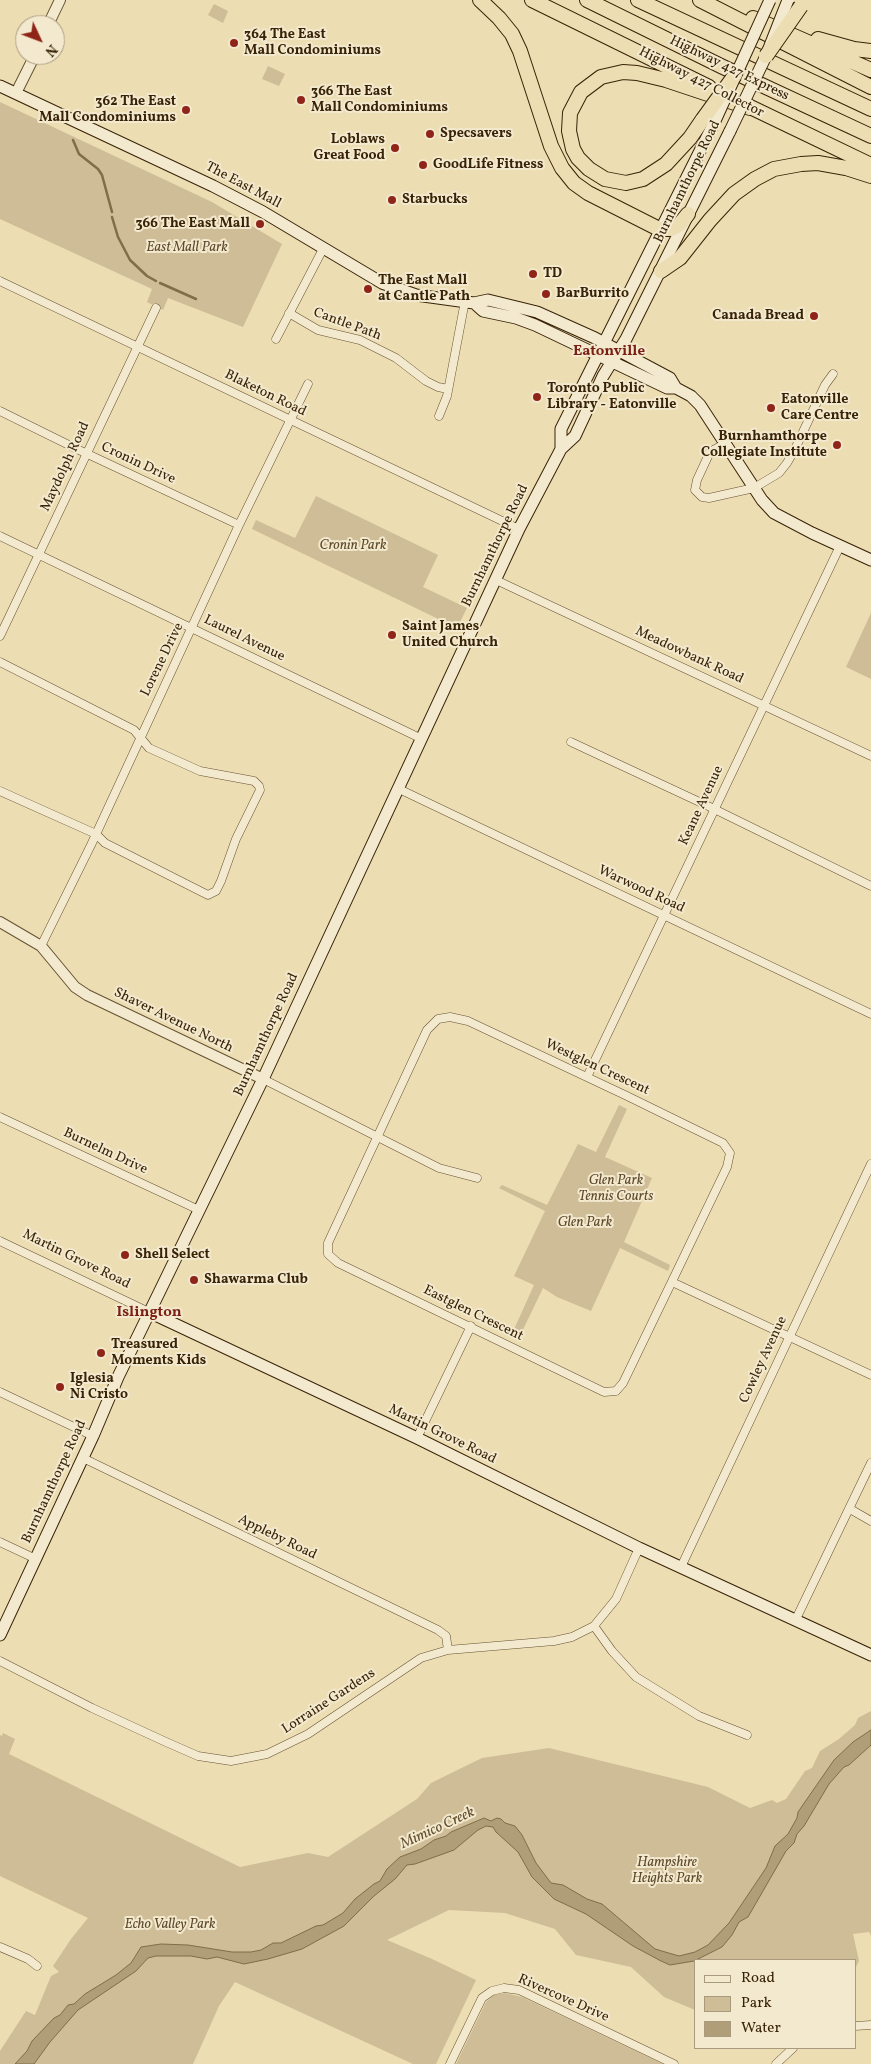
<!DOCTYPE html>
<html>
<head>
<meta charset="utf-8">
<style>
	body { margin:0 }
	#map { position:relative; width:871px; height:2064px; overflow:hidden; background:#ecddb3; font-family:Vollkorn,serif }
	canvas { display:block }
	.legend { position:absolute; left:694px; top:1959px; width:162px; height:90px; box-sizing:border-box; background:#f3e9ce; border:1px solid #a99a7e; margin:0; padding:6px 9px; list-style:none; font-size:15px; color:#392306 }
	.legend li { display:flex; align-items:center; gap:10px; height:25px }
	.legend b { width:25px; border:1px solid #a99a7e }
	.north { position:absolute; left:15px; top:15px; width:50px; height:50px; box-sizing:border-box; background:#f3e9ce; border:1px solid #a99a7e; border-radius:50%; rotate:133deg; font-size:14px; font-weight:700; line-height:20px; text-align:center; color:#392306 }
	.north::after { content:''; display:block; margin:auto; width:18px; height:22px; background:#8f2418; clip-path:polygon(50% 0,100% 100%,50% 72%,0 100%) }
</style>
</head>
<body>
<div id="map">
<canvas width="871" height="2064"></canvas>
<ul class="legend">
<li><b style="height:6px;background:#f3e9ce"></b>Road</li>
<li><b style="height:14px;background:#cebd96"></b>Park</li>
<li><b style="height:14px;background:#af9e78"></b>Water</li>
</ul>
<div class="north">N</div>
</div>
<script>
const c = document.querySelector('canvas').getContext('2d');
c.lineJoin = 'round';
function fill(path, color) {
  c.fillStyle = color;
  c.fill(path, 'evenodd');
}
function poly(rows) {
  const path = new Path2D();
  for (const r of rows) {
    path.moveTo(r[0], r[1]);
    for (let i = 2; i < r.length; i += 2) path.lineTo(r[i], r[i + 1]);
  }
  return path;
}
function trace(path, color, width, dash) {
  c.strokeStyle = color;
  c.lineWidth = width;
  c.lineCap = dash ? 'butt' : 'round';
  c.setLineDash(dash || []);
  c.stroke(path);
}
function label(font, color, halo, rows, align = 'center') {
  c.font = font + ' Vollkorn,serif';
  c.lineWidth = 4;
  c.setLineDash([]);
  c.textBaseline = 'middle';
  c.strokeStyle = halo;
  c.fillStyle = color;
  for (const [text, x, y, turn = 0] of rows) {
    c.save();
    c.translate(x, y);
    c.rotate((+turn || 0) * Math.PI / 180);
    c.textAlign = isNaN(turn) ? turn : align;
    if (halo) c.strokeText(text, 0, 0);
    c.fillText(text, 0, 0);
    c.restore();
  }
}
const green = poly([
	[214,4,228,11,223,23,208,15],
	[268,66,285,74,279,86,262,79],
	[0,102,212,202,282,244,243,327,168,298,163,310,147,302,152,289,0,219],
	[316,496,438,555,423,587,467,608,457,628,252,529,256,520,295,538],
	[871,613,871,679,846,667],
	[619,1105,627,1109,605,1157,652,1178,624,1242,670,1265,668,1271,620,1248,591,1311,557,1297,543,1288,518,1340,511,1336,534,1285,514,1276,545,1211,499,1188,502,1185,547,1205,578,1144,596,1152],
	[871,1711,871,1936,869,1932,853,1934,859,1961,855,1969,855,1960,695,1960,695,2010,664,1997,631,1967,576,1955,555,1929,505,1913,449,1910,387,1940,432,1959,476,1980,436,2064,413,2064,235,1982,219,2006,193,2064,0,2064,0,2051,26,2011,35,2015,51,1976,59,1972,53,1966,71,1939,88,1918,0,1876,0,1735,2,1736,3,1733,15,1739,9,1754,240,1867,308,1853,328,1857,417,1799,431,1783,482,1758,549,1748,708,1787,750,1808,772,1800,777,1803,786,1799,805,1771,812,1768,820,1751,839,1739,855,1725,858,1718],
	[505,1993,522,1997,663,2064,456,2064,486,2002,494,1995]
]);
const water = poly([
	[871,1730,871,1745,849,1765,844,1767,829,1784,804,1826,797,1834,794,1843,786,1851,748,1917,739,1922,732,1935,722,1947,694,1961,670,1965,661,1961,633,1946,586,1914,554,1899,532,1877,518,1852,496,1832,493,1827,486,1826,478,1830,454,1850,415,1864,407,1865,395,1879,374,1896,344,1926,302,1949,268,1959,244,1964,217,1957,207,1959,191,1956,156,1956,148,1958,136,1971,78,2010,50,2042,34,2064,15,2064,27,2051,32,2041,54,2018,60,2015,68,2005,74,2004,85,1994,116,1975,131,1963,141,1947,161,1944,188,1945,232,1952,251,1952,261,1950,273,1943,281,1943,316,1926,323,1925,343,1913,355,1899,374,1884,380,1881,387,1869,400,1857,421,1849,434,1840,446,1836,451,1832,484,1818,491,1821,497,1818,501,1819,505,1823,515,1826,522,1835,536,1863,551,1883,563,1885,587,1899,602,1904,655,1949,679,1956,695,1952,708,1945,729,1923,766,1868,775,1846,788,1834,797,1818,798,1812,834,1760,853,1742,871,1730]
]);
const stream = poly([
	[73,140,79,154,98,169,102,175,112,212],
	[112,217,118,237,130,260,147,276,156,281],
	[160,283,196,299]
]);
const minor = poly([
	[0,281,519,529],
	[289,313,318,330,360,340,396,358,426,381,438,387,448,389],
	[276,339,323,249],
	[0,411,79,450,239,525],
	[439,416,447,396,465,301],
	[726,443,710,452,697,480,695,490,702,497,709,498,754,488,779,473,787,463,795,449,825,385,833,374],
	[0,536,422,739],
	[496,580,871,756],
	[0,636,156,308],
	[0,662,134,730,149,748,200,771,254,781,259,786,260,790,236,839,221,881,216,891,208,895,105,843,96,834,0,791],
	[571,742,706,805,871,886],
	[399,789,871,1014],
	[41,946,91,845,239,525,308,384],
	[450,1017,468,1021,627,1096,723,1143,730,1153,727,1167,677,1271,623,1383,616,1391,604,1392,338,1263,328,1254,328,1243,427,1030,438,1019,450,1017],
	[587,1077,840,546],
	[263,1079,439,1168,477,1178],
	[0,1117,199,1210],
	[0,1241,149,1312],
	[672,1282,871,1375],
	[0,1392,93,1436],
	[417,1438,471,1326],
	[83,1458,438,1630,446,1636,448,1650],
	[850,1509,871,1521],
	[0,1542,36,1559],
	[681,1567,871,1164],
	[796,1619,871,1463],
	[594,1626,612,1651,636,1677,699,1716,747,1735],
	[0,1661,92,1708,166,1742,198,1756,231,1761,267,1754,308,1734,421,1658,448,1650,554,1641,572,1637,594,1626,616,1599,639,1548],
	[0,1947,28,1959,37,1966],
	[855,2026,871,2025],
	[450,2064,482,1998,492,1991,504,1988,519,1990,674,2064],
	[776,2064,793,2048]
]);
const tertiary = poly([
	[48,25,60,0],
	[16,93,35,55],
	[0,922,41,946,75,987,87,995,263,1079]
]);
const secondary = poly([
	[0,86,213,186,263,212,382,283,416,295,474,303,488,300,537,312,595,338,670,378,676,388,691,396,700,405,762,500,774,513,812,533,871,560],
	[474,303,483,311,516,318,535,325,667,388,676,388],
	[561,449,561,429,714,123],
	[149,1312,417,1438,639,1548,871,1655],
	[0,1635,93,1436,118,1377,263,1079,519,529,561,449,575,436,603,376,626,339,730,131]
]);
const motorway = poly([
	[480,0,499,18,512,34,520,51,551,146,562,168,574,183,588,193,659,229,671,229,679,225,688,214],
	[532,0,709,87],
	[587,0,723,67,871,136],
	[638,0,871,109],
	[700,0,871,87],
	[753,18,871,70],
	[818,39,854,49,871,51],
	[744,104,871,165],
	[703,119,690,138,666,164,643,179,626,183,605,179,589,169,578,158,573,149,569,131,570,113,581,92,601,77,623,72,637,73,666,80,750,108],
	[661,271,680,258,710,220,734,194,755,179,774,169,801,164,818,163,846,168,871,176]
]);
const secondaryBridge = poly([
	[714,123,770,0],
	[730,131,766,56,788,0]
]);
const motorwayBridge = poly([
	[766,56,801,6],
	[703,119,735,75]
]);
const markers = [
	[234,43,5,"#8f2418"],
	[301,100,5,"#8f2418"],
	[186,110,5,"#8f2418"],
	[430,134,5,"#8f2418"],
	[395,148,5,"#8f2418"],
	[423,165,5,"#8f2418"],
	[392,200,5,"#8f2418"],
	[260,224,5,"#8f2418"],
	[533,274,5,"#8f2418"],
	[368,289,5,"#8f2418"],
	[546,294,5,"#8f2418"],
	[814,316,5,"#8f2418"],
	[537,397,5,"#8f2418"],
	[771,408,5,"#8f2418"],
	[837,445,5,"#8f2418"],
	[392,635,5,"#8f2418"],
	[125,1255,5,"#8f2418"],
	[194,1280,5,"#8f2418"],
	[101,1353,5,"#8f2418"],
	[60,1387,5,"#8f2418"]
];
const poiNames = [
	["364 The East",244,35],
	["Mall Condominiums",244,51],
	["366 The East",311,92],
	["Mall Condominiums",311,108],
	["362 The East",176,102,"right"],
	["Mall Condominiums",176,118,"right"],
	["Specsavers",440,134],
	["Loblaws",385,140,"right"],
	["Great Food",385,156,"right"],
	["GoodLife Fitness",433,165],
	["Starbucks",402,200],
	["366 The East Mall",250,224,"right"],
	["TD",543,274],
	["The East Mall",378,281],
	["at Cantle Path",378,297],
	["BarBurrito",556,294],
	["Canada Bread",804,316,"right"],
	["Toronto Public",547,389],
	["Library - Eatonville",547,405],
	["Eatonville",781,400],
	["Care Centre",781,416],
	["Burnhamthorpe",827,437,"right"],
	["Collegiate Institute",827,453,"right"],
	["Saint James",402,627],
	["United Church",402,643],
	["Shell Select",135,1255],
	["Shawarma Club",204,1280],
	["Treasured",111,1345],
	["Moments Kids",111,1361],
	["Iglesia",70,1379],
	["Ni Cristo",70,1395]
];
const streetNames = [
	["Highway 427 Express",729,69,26],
	["Highway 427 Collector",701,83,27],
	["Burnhamthorpe Road",688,182,-64],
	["The East Mall",243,186,28],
	["Cantle Path",347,325,20],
	["Blaketon Road",265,394,26],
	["Cronin Drive",138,464,25],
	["Maydolph Road",66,467,-65],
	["Burnhamthorpe Road",496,546,-64],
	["Laurel Avenue",244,639,26],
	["Meadowbank Road",689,656,25],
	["Lorene Drive",163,660,-64],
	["Keane Avenue",702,806,-65],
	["Warwood Road",641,890,25],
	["Shaver Avenue North",173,1021,26],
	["Burnhamthorpe Road",267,1035,-65],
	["Westglen Crescent",597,1068,25],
	["Burnelm Drive",105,1152,25],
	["Martin Grove Road",76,1260,26],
	["Eastglen Crescent",473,1314,26],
	["Cowley Avenue",764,1360,-65],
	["Martin Grove Road",442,1435,26],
	["Burnhamthorpe Road",55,1482,-65],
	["Appleby Road",277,1538,26],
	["Lorraine Gardens",329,1702,-33],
	["Rivercove Drive",563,1999,24]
];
const parkNames = [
	["East Mall Park",187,248],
	["Cronin Park",353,546],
	["Glen Park",616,1181],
	["Tennis Courts",616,1197],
	["Glen Park",585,1223],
	["Hampshire",667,1863],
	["Heights Park",667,1879],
	["Echo Valley Park",170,1925]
];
const neighbourhoodNames = [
	["Eatonville",609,352],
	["Islington",149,1313]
];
const waterNames = [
	["Mimico Creek",438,1829,-25]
];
fill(green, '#cebd96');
fill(water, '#af9e78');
trace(water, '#806d4a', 1);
trace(stream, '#806d4a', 2.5);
trace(minor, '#665231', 9);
trace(tertiary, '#665231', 12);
trace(secondary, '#392306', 13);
trace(motorway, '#392306', 16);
trace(minor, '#f3e9ce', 8);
trace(tertiary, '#f3e9ce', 10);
trace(secondary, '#f3e9ce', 11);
trace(motorway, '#ecddb3', 14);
trace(secondaryBridge, '#392306', 13, []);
trace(motorwayBridge, '#392306', 16, []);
trace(secondaryBridge, '#f3e9ce', 11);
trace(motorwayBridge, '#ecddb3', 14);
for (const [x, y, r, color] of markers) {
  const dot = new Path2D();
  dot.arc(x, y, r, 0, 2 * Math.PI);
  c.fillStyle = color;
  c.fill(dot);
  trace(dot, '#f3e9ce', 2);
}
label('bold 14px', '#392306', '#f3e9ce', poiNames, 'left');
label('14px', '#392306', '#f3e9ce', streetNames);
label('italic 14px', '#5e4a2a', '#f3e9ce', parkNames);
label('bold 15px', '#7a1f14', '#f3e9ce', neighbourhoodNames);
label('italic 15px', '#624e2e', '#f3e9ce', waterNames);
</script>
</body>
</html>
